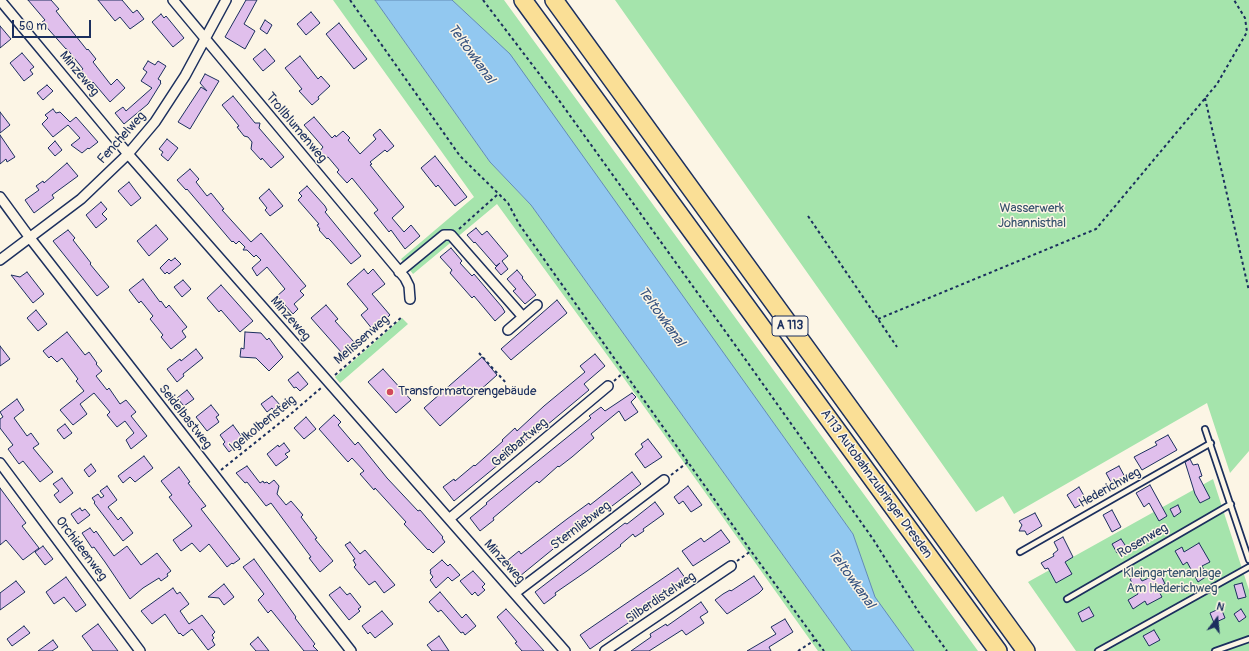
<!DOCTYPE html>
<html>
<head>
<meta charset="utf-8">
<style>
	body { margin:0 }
	#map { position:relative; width:1249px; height:651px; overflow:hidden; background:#fcf5e5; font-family:Pangolin,sans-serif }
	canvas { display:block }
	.north { position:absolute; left:1197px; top:599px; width:40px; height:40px; -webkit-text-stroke:3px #fcf5e5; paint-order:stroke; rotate:16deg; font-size:11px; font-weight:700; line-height:16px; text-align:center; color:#1b2f5e }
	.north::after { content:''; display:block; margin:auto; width:14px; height:18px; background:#1b2f5e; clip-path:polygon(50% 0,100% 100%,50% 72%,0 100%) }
	.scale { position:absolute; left:12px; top:20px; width:79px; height:18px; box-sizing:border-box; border:2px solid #1b2f5e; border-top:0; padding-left:5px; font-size:12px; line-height:14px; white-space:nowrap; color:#1b2f5e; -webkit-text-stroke:3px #fcf5e5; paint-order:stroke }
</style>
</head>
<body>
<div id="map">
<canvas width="1249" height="651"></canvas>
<div class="north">N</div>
<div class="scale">50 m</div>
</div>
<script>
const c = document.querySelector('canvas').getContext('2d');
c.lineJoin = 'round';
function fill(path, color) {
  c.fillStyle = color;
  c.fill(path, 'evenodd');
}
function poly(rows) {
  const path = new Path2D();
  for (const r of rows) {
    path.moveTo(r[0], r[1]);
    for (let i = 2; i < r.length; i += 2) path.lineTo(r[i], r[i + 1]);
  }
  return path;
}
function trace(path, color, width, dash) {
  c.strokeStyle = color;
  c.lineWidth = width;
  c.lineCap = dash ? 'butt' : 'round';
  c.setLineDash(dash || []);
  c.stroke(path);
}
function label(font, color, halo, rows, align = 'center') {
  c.font = font + ' Pangolin,sans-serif';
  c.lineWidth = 3;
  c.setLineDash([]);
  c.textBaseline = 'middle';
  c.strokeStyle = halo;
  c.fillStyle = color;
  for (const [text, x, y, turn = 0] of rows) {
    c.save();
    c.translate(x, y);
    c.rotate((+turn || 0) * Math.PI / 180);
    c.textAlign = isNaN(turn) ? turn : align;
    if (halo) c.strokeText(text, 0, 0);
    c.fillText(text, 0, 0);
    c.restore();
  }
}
const green = poly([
	[333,0,375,0,490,162,531,205,852,651,818,651,618,370,497,204,413,274,401,259,474,197],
	[452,0,504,0,978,651,914,651,874,597,853,534,510,55],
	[615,0,1249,0,1249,451,1230,473,1207,403,1014,514,1003,496,976,512],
	[402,318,408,324,340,383,335,377],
	[1213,479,1249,590,1249,651,1076,651,1028,582]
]);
const water = poly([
	[375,0,452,0,510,54,853,534,875,597,914,651,852,651,531,205,490,162,375,0]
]);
const building = poly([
	[28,0,51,0,59,9,56,11,87,50,88,49,96,59,93,62,111,85,117,79,125,88,110,102,93,82,90,85,82,75,84,73,81,70,83,69,67,49,66,49,42,22,45,20,28,0],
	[98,0,122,0,133,13,137,10,144,19,130,29,120,17,115,21,98,0],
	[246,0,257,0,244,24,255,31,245,49,225,37,246,0],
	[311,12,320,23,306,35,297,24,311,12],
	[161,14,164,18,166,16,184,38,173,47,152,22,161,14],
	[265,20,272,25,267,34,260,29,265,20],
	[339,23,367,59,354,69,326,34,339,23],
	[0,26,11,39,0,48,0,26],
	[265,49,275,61,263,71,253,59,265,49],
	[22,53,34,67,30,70,33,74,24,81,10,63,22,53],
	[300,56,318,79,321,76,330,86,318,97,319,99,312,105,299,91,302,89,285,68,300,56],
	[148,61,155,65,158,61,166,66,158,79,161,81,160,82,161,83,148,104,124,124,115,113,123,107,126,111,152,88,141,81,147,72,143,69,148,61],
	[205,74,219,81,190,129,178,122,201,87,207,91,200,83,205,74],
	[47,85,53,91,43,100,37,93,47,85],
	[233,96,255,123,260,123,259,128,284,157,271,168,262,158,261,160,251,149,252,142,248,137,244,136,237,127,239,126,222,105,233,96],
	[53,109,56,113,60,112,70,122,76,117,98,142,89,149,88,148,82,153,71,145,80,138,68,125,53,137,42,124,48,118,45,115,53,109],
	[0,112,10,125,0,133,0,112],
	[314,117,332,138,335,135,336,137,343,131,350,138,348,140,360,154,376,139,373,135,380,129,394,146,387,152,385,150,370,162,372,164,370,165,404,207,392,218,404,232,411,225,420,236,405,249,391,230,389,232,374,213,378,210,352,178,347,183,337,172,339,170,328,157,326,158,320,151,323,147,304,125,314,117],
	[0,135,15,157,7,162,6,159,0,164,0,135],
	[167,139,178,148,168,161,161,155,163,152,159,149,167,139],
	[55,141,62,150,55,156,48,148,55,141],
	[435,156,467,197,455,206,438,185,436,187,421,168,435,156],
	[67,163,78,176,52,195,54,198,34,213,25,200,39,190,36,186,43,181,44,183,67,163],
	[190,169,199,179,196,182,207,196,211,193,224,209,222,210,251,242,261,233,306,286,300,291,304,295,294,304,298,309,293,314,277,296,285,289,267,267,257,276,252,268,261,260,256,255,254,257,247,250,243,250,245,247,239,241,236,244,233,241,232,242,187,189,186,190,177,180,190,169],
	[129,182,141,198,131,206,118,191,129,182],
	[307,186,325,206,327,210,325,212,361,256,351,264,331,241,328,238,327,239,319,230,320,229,317,225,319,224,298,200,302,196,299,193,307,186],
	[269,189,283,206,270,216,265,210,267,208,259,198,269,189],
	[101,202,107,209,102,214,107,219,96,228,86,215,101,202],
	[156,225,168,239,149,256,137,241,156,225],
	[476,228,482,235,487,231,508,256,502,261,508,269,501,275,495,268,500,263,496,266,475,242,474,243,467,235,476,228],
	[68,230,75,238,73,240,91,263,90,264,109,287,97,296,53,241,68,230],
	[451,248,462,261,460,263,472,276,474,274,502,307,505,312,495,321,474,296,472,298,450,273,452,270,440,257,451,248],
	[175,258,181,264,169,274,167,272,165,274,160,268,169,259,171,261,175,258],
	[364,269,368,274,373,269,385,284,372,294,390,315,373,330,361,315,368,309,347,284,364,269],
	[517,270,523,277,522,278,536,295,525,304,513,291,516,289,507,279,517,270],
	[27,272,44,294,33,303,11,275,20,277,27,272],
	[143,279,160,302,161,301,166,308,169,305,187,327,182,331,186,337,171,349,161,337,163,335,150,319,153,316,141,301,139,303,129,290,143,279],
	[183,280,191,289,182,297,174,287,183,280],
	[221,285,253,321,240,332,221,310,219,312,207,298,221,285],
	[557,300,567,313,511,360,501,349,557,300],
	[326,305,338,319,335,321,354,342,342,353,311,318,326,305],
	[36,310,47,324,38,331,27,318,36,310],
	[67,332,85,355,89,352,97,363,96,364,102,371,96,376,107,390,109,388,120,404,126,400,136,412,131,416,147,436,131,449,126,440,134,433,125,421,117,427,107,415,110,412,94,393,80,404,87,414,73,425,60,410,84,391,76,381,78,379,62,358,57,362,51,356,49,358,43,351,67,332],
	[245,332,261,333,267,340,269,338,283,357,269,371,256,358,240,357,241,348,244,349,245,332],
	[0,346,10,359,0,366,0,346],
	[196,349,203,358,183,374,184,376,177,382,167,369,180,359,181,361,196,349],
	[595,354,605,366,584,384,589,390,535,435,534,433,510,455,454,501,443,487,454,479,455,481,474,465,475,466,503,441,502,440,515,428,517,431,544,406,585,372,580,366,595,354],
	[482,357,497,375,440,426,424,408,482,357],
	[383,369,411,400,396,413,368,382,383,369],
	[298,372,308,384,300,391,296,387,294,388,288,380,298,372],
	[187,390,194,399,184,406,177,398,187,390],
	[632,393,636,397,631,402,638,412,625,421,619,411,591,434,594,438,572,457,559,467,558,466,539,483,537,481,493,518,494,520,480,531,470,518,487,504,486,503,591,418,589,416,601,407,605,411,632,393],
	[272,396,281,406,274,411,272,408,267,412,261,404,272,396],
	[17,399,24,410,14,418,27,436,31,433,39,444,33,448,53,472,40,482,23,461,19,464,8,449,13,445,0,428,0,419,3,417,0,412,17,399],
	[211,405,219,415,216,417,219,422,207,431,196,417,211,405],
	[334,415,341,422,338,425,355,445,358,442,387,478,418,511,420,510,443,537,442,538,445,542,433,553,429,549,428,550,404,524,406,522,375,488,374,490,360,474,364,471,352,458,348,462,319,429,334,415],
	[306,417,316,429,304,439,294,428,306,417],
	[65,424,72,433,64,439,57,430,65,424],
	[233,425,244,440,229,452,223,444,225,442,220,435,233,425],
	[1168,435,1177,450,1142,470,1134,457,1157,445,1155,442,1168,435],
	[648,439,662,457,645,468,635,454,643,447,641,444,648,439],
	[284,443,290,451,285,454,288,457,276,466,267,454,278,445,279,447,284,443],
	[144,456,153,468,135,482,130,477,123,483,118,476,144,456],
	[1190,459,1193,465,1198,464,1202,476,1199,477,1210,498,1200,503,1195,494,1185,462,1190,459],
	[91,464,96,471,89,477,84,470,91,464],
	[247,466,260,483,263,481,264,483,267,482,269,484,274,480,279,486,277,494,286,505,291,501,303,515,301,517,317,538,315,539,333,561,320,572,309,558,311,557,271,503,266,506,247,482,245,483,236,473,247,466],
	[1119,466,1126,479,1113,486,1106,473,1119,466],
	[179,467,190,482,188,483,206,506,201,509,240,559,233,564,232,563,227,567,209,544,200,552,192,543,181,551,173,540,192,526,169,497,172,495,161,481,179,467],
	[632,472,641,484,587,525,585,523,520,576,508,560,519,551,521,554,567,519,589,503,590,505,632,472],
	[62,478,73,493,60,503,54,495,59,491,53,484,62,478],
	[1150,485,1167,516,1159,521,1149,503,1144,507,1136,493,1150,485],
	[107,486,117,500,108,507,118,520,121,517,133,533,123,541,94,503,95,502,92,498,98,494,101,498,104,496,100,491,107,486],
	[688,486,702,505,691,512,683,501,679,504,674,497,688,486],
	[1079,487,1087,501,1075,508,1067,495,1079,487],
	[0,488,26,523,22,526,39,548,23,560,6,540,0,545,0,488],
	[655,502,664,514,643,529,644,531,635,537,633,534,620,545,621,546,587,571,555,593,556,595,544,604,535,592,625,523,627,524,655,502],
	[1178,505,1181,512,1174,517,1170,509,1178,505],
	[80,508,82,511,85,509,90,515,78,524,71,514,80,508],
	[1112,510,1121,527,1112,532,1103,515,1112,510],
	[1035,513,1042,526,1027,535,1025,531,1019,531,1022,525,1019,521,1035,513],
	[90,528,94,533,96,531,114,556,127,546,141,565,157,553,171,571,167,574,168,576,161,581,159,578,143,588,130,599,105,562,94,547,92,548,82,533,90,528],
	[721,530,730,542,693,566,682,551,701,538,704,542,721,530],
	[1063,537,1073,557,1065,562,1072,574,1056,583,1048,568,1045,569,1041,563,1054,556,1053,554,1058,550,1054,542,1063,537],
	[1121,539,1127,548,1117,553,1112,544,1121,539],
	[350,542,360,554,365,550,395,585,384,593,375,581,369,585,354,567,356,565,353,560,355,559,345,545,350,542],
	[1199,543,1210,562,1202,566,1207,576,1198,582,1187,562,1183,565,1175,551,1182,547,1184,552,1199,543],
	[43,546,53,559,45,565,35,552,43,546],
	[254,559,296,617,295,618,315,644,313,646,318,651,304,651,271,610,268,613,258,600,264,594,243,567,254,559],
	[442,560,448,566,450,564,460,575,452,581,448,577,436,588,430,580,433,577,430,573,431,572,430,570,442,560],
	[678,568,688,582,590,649,580,635,678,568],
	[473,571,485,584,482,587,485,590,478,596,475,592,472,595,460,581,473,571],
	[1160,573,1165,584,1157,588,1162,597,1147,605,1145,601,1133,609,1128,600,1138,594,1130,579,1138,574,1142,581,1160,573],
	[754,576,763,589,759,593,727,614,715,600,723,594,730,590,731,591,754,576],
	[66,577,86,605,76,612,64,597,54,604,46,592,66,577],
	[16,581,25,592,0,610,0,593,16,581],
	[1242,583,1246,597,1238,599,1234,585,1242,583],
	[224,584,234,597,224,605,219,598,208,597,224,584],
	[340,587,347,595,350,593,361,607,358,609,360,611,349,620,329,595,340,587],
	[173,588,177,594,180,592,189,604,180,611,189,624,202,615,215,632,212,635,214,638,212,640,215,645,208,650,192,629,183,636,180,633,179,634,165,614,152,624,141,611,173,588],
	[440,592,462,618,466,614,476,626,465,635,463,632,461,633,441,610,438,612,429,602,440,592],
	[701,602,708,612,700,617,704,623,686,635,682,630,649,651,631,651,651,637,650,634,666,624,667,626,701,602],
	[1089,607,1094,616,1082,622,1078,613,1089,607],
	[1221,608,1225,618,1214,623,1210,613,1221,608],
	[506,609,518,622,544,651,522,651,515,643,517,642,497,617,506,609],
	[1241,609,1246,617,1239,622,1234,614,1241,609],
	[382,611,393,624,375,638,370,632,368,634,362,626,382,611],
	[785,619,793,632,769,647,771,651,747,651,776,634,771,627,785,619],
	[98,624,118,651,93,651,82,636,98,624],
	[24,626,30,633,12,646,7,639,24,626],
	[1154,630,1160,640,1149,646,1143,636,1154,630],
	[439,636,449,651,432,651,427,645,439,636],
	[258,637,269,651,256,651,250,644,258,637],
	[53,640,58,647,52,651,38,651,53,640]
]);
const path = poly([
	[350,0,460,156,508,203,519,224,624,372,751,551,824,651],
	[483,0,553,92,743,356,873,539,918,611,947,651],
	[1205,98,1249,291],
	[808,216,897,347],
	[459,229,498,194],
	[878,319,1096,229,1217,84,1247,32,1245,18,1234,0],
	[479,353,507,384],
	[335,375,403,316],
	[614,381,624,372],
	[221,470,286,418,321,388],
	[671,475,688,462],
	[737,561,751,551],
	[798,651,815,640]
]);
const lane = poly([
	[1205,429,1249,560],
	[1020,552,1211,443],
	[1067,599,1231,504],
	[1098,651,1249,567],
	[1215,651,1249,639]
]);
const street = poly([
	[0,0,128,154,565,651],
	[173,0,405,278,409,286,410,299],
	[0,197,30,238,351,651],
	[0,260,81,199,128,154,155,122,185,76,226,0],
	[399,272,444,235,451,235,523,317],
	[508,330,537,305],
	[0,463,140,651],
	[449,519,608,386],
	[515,593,664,480],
	[605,651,731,566]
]);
const highway = poly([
	[523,0,998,651],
	[554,0,1026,651]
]);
const markers = [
	[390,392,4,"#d1495b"]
];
const shields = [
	[790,326,36]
];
const shieldNames = [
	["A 113",790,326]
];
const streetNames = [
	["Minzeweg",79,74,50],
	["Trollblumenweg",296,128,50],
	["Fenchelweg",122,138,-48],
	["Minzeweg",290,319,49],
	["Melissenweg",362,340,-41],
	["Seidelbastweg",185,417,52],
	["Igelkolbensteig",263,424,-39],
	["Geißbartweg",520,443,-40],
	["A113 Autobahnzubringer Dresden",876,484,54],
	["Hederichweg",1110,488,-29],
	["Sternliebweg",581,526,-37],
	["Rosenweg",1143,541,-30],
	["Orchideenweg",81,549,53],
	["Minzeweg",504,562,48],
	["Silberdistelweg",661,598,-34]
];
const parkNames = [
	["Wasserwerk",1032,209],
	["Johannisthal",1032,224],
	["Kleingartenanlage",1172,574],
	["Am Hederichweg",1172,589]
];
const poiNames = [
	["Transformatorengebäude",398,392]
];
const waterNames = [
	["Teltowkanal",471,54,54],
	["Teltowkanal",661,317,54],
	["Teltowkanal",851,579,54]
];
fill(green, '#a5e4ac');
fill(water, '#92c8f0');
trace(water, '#628bb6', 1);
fill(building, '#e0bfec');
trace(building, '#1b2f5e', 1);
trace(lane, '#1b2f5e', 8);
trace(street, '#1b2f5e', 12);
trace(highway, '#1b2f5e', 20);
trace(path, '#1b2f5e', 2, [3, 3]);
trace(lane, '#fcf5e5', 4.5);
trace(street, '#fcf5e5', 9);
trace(highway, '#fadf96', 17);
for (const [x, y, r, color] of markers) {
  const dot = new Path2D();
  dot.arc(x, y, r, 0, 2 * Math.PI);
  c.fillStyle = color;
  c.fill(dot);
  trace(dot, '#fcf5e5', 1.5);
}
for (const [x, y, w] of shields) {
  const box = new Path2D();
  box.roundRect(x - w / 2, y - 10, w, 20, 3);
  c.fillStyle = '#fcf5e5';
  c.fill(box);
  trace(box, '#1b2f5e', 1);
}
label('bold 12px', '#1b2f5e', null, shieldNames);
label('13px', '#1b2f5e', '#fcf5e5', streetNames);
label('13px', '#37536e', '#fcf5e5', parkNames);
label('13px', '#1b2f5e', '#fcf5e5', poiNames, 'left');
label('italic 14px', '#395582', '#fcf5e5', waterNames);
</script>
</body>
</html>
